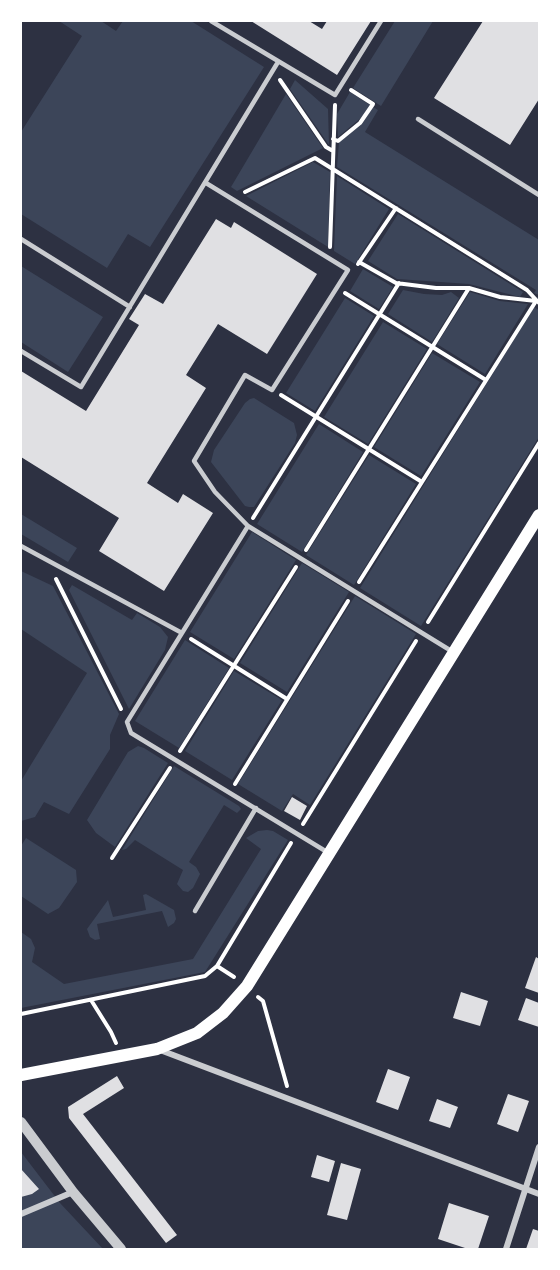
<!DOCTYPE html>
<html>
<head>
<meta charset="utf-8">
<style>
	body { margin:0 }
	#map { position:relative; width:560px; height:1270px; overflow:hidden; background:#2d3142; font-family:Barlow,sans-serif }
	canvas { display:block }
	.frame { position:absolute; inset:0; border:22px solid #fff; pointer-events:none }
</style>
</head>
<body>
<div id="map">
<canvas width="560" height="1270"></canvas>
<div class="frame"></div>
</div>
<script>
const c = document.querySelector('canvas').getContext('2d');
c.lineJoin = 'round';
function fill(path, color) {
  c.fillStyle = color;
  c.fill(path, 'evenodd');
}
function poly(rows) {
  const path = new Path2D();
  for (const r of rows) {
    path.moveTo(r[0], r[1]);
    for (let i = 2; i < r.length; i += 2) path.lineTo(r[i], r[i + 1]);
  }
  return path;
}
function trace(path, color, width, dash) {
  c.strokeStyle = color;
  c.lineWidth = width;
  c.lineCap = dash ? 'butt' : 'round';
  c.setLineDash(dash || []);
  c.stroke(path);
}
const green = poly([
	[59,21,101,21,116,31,123,21,191,21,264,67,150,247,128,234,107,268,21,214,21,132,82,36],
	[395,21,433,21,381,106,353,88],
	[295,80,328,109,329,145,290,89],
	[350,92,370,105,362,117,338,137,337,114],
	[286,94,323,148,237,191,231,187],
	[373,107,378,110,365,132,539,240,539,299,537,298,539,295,534,293,536,290,337,167,339,142,362,124],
	[313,162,330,172,328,247,246,196],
	[337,176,389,209,355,264,334,251],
	[398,214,523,292,520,297,469,284,397,279,368,261],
	[21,266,103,317,68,372,21,342],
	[363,269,393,287,379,309,350,291],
	[403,290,424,294,442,295,451,292,459,298,432,342,388,314],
	[470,292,500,301,528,304,485,374,437,344],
	[345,298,374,316,315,411,286,393],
	[534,307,539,310,539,437,421,626,360,588],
	[383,322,427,349,368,444,324,417],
	[432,353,480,382,421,476,374,447],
	[254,398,294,423,297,435,295,443,254,507,249,507,245,506,211,462,214,450,245,403,250,399],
	[319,424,363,452,302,552,257,524],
	[369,455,416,484,354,585,306,555],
	[21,514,77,548,68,562,21,534],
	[252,532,296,560,234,659,190,632],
	[302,563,349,592,287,692,240,663],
	[21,571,53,586,119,714,110,735,110,749,69,814,44,802,35,817,21,821,21,781,87,673,21,629],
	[72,585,132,620,137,613,160,627,168,637,165,650,129,709,69,590],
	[355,596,416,634,310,805,293,794,282,811,238,784],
	[185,640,229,668,179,748,135,721],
	[234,671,282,700,232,780,185,751],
	[138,746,144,748,168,763,115,847,96,833,87,820,128,752],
	[174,766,239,806,241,809,237,813,224,805,189,862,196,867,200,874,193,888,188,892,183,891,177,884,183,870,135,840,126,849,122,850],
	[267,830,273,831,288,840,205,972,21,1008,21,932,31,939,35,948,32,962,64,984,193,959,261,849,246,838,258,831],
	[26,838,76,870,77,882,59,908,48,914,21,896,21,846],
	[146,894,174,910,176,919,174,923,168,927,162,911,97,924,100,939,95,940,90,937,87,929,108,900,113,917,146,910,143,895],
	[21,1152,60,1203,103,1249,21,1249]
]);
const building = poly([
	[251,21,309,21,322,29,327,21,371,21,337,75],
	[483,21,539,21,539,99,510,145,434,98],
	[216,219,231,228,234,222,317,274,267,354,218,324,186,375,206,388,147,483,178,503,183,494,213,513,164,591,99,551,119,518,21,457,21,371,86,411,139,325,129,319,145,294,163,304],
	[292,797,307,806,300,820,284,811],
	[536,957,539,959,539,993,525,988],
	[461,992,488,1001,480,1026,453,1018],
	[526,998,539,1003,539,1027,518,1020],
	[388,1069,410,1077,398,1110,376,1102],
	[117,1076,124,1088,83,1114,177,1235,166,1243,69,1118,68,1107],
	[508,1094,529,1101,518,1132,497,1124],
	[437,1099,458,1107,450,1128,429,1121],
	[317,1155,335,1161,329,1182,311,1177],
	[341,1163,361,1169,347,1220,327,1215],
	[21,1169,39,1189,32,1194,21,1197],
	[449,1203,489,1216,478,1249,468,1249,438,1239],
	[533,1229,539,1231,539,1249,526,1249]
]);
const path = poly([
	[280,80,326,147,333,151],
	[333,139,338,141,360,123,373,104,351,90],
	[245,192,315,158,527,290,539,303],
	[330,247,335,105],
	[358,264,396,208],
	[345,293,486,380],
	[281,395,422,482],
	[253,518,399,283],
	[306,550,469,288],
	[56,579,121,709],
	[359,582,536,301,500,297,469,288,436,288,396,283,359,262],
	[428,622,539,443],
	[191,639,287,699],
	[180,751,296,567],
	[235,784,348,601],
	[303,824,416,641],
	[112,858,170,768],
	[217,966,234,977],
	[258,997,263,1001,287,1086],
	[91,1000,111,1032,116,1043],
	[21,1014,205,976,217,966,291,843]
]);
const service = poly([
	[211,21,335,95,381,21],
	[418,119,539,195],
	[21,239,130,307],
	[21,351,81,387,278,62],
	[248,526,453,652],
	[21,546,182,633,248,526,215,492,194,461,245,375,272,390,348,270,206,183],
	[182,633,127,722,131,733,327,852],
	[195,911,256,808]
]);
const minor = poly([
	[160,1050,539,1194],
	[21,1214,73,1192],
	[506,1249,539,1147]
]);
const tertiary = poly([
	[21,1122,73,1192,121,1249]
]);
const secondary = poly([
	[21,1075,157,1049,197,1033,223,1013,247,986,539,515]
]);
fill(green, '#3c4559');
fill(building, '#e0e0e3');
trace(path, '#fff', 4);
trace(service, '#caccd0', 4.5);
trace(minor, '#caccd0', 6);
trace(tertiary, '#caccd0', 10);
trace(secondary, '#fff', 12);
</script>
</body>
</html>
